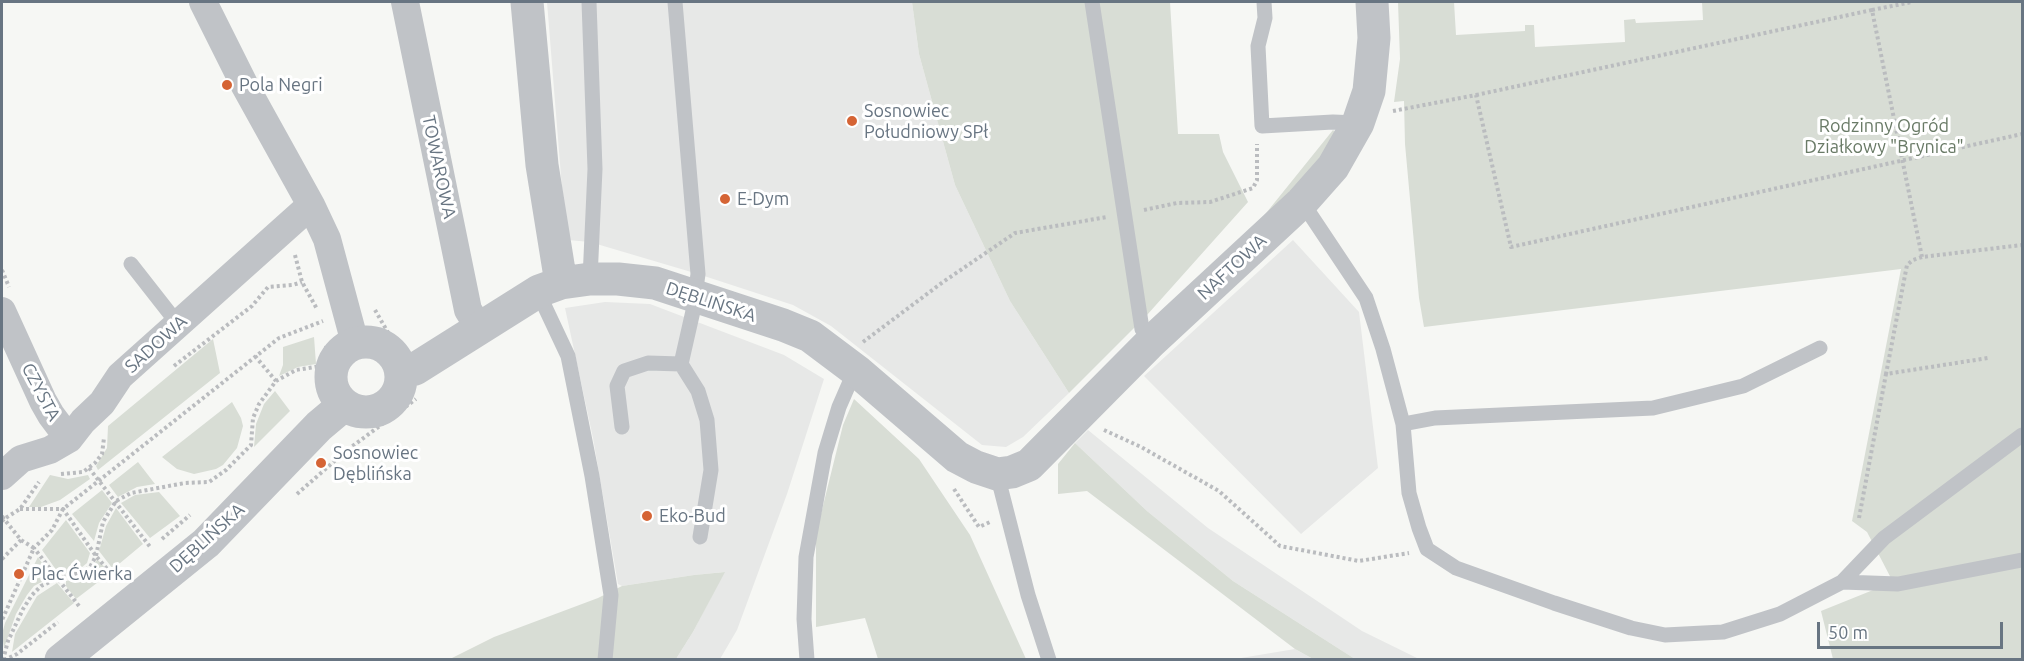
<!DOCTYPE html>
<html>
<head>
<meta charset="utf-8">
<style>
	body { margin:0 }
	#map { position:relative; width:2024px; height:661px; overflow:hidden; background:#f6f7f4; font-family:Ubuntu,sans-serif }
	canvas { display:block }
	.frame { position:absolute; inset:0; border:3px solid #687582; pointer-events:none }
	.scale { position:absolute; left:1817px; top:622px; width:186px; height:27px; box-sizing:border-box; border:3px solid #687582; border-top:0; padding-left:8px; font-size:18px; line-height:21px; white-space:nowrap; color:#687582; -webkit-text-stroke:4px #fff; paint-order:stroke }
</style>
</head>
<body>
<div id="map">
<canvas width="2024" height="661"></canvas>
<div class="frame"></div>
<div class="scale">50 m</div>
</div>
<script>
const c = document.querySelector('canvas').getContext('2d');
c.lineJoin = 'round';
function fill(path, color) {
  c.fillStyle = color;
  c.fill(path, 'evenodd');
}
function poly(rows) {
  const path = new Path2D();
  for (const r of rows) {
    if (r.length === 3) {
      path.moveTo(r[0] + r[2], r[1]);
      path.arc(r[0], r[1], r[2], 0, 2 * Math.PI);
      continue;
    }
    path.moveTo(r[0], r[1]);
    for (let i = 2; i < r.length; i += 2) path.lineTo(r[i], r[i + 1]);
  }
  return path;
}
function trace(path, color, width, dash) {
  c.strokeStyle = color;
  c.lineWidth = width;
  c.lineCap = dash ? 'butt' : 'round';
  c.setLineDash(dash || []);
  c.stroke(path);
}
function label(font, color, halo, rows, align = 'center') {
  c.font = font + ' Ubuntu,sans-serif';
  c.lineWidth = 6;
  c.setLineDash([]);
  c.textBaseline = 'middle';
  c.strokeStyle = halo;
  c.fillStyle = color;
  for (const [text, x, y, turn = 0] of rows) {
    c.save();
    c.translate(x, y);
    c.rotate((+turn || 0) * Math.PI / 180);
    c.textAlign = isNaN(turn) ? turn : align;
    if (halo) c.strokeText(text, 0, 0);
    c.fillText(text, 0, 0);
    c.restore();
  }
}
const built = poly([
	[547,2,912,2,919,54,955,185,1010,301,1069,393,1023,437,1006,447,982,445,831,326,793,305,698,274,590,242,568,240,563,201],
	[1293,240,1359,312,1378,468,1301,534,1144,376],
	[605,302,650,304,784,355,824,379,787,494,737,630,720,659,676,659,693,632,724,572,694,575,622,586,618,584,593,438,565,308],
	[1088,430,1208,528,1362,631,1419,659,1355,659,1233,581,1147,511,1075,443],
	[1295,649,1313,659,1235,659]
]);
const green = poly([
	[912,2,1170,2,1178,134,1219,134,1223,152,1248,202,1147,315,1069,393,1010,301,955,185,919,54],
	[1398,2,1454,2,1456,35,1525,31,1525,25,1534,25,1535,47,1625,42,1624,20,1635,19,1636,23,1703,20,1702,2,2022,2,2022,659,1833,659,1821,611,1893,582,1867,532,1852,521,1901,269,1424,327,1419,298,1405,144,1404,101,1394,102,1400,59],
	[1333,130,1338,135,1329,152,1250,233],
	[314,337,316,364,298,367,279,376,283,365,283,347],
	[213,339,220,373,98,470,96,466,107,448,108,426],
	[275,391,290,411,254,447,256,424,264,404],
	[854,399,919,459,970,535,1026,659,878,659,865,618,816,627,816,534,843,425],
	[232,402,241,418,243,426,237,448,223,465,216,469,194,474,177,469,162,457],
	[1075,443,1147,511,1233,581,1355,659,1313,659,1295,649,1087,491,1058,494,1058,464],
	[138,462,155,484,137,487,118,497,109,485],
	[50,475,68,479,88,475,90,479,60,500,41,507,29,507],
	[102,490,112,503,99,523,94,541,72,514],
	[159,492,180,516,150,538,121,503,135,495],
	[116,508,143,544,113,569,99,551,106,526],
	[66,520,90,553,87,563,81,568,71,573,59,574,42,550],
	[38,557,51,577,34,586,27,595,16,614,4,648,2,634,5,623],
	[97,559,110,573,76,599,66,586,66,581,84,577,92,570],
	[725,572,693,632,676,659,448,660,494,637,598,598,622,586,694,575],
	[57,583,74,603,12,652,15,634,37,596]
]);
const path = poly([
	[1872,10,1912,2],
	[1476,95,1872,10,1922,257,2022,245],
	[1393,111,1476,95,1511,247,2022,134],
	[1144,210,1177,203,1210,202,1253,188,1257,180,1257,144],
	[295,255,302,282,317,309],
	[1922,257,1913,260,1907,265,1886,374,1988,358],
	[2,270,9,287],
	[375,310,390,336,401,343],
	[863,342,943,282,1015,233,1107,217],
	[255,356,276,381],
	[174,366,252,306,268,287,293,285,302,282],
	[1104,430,1141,447,1219,491,1280,546,1359,561,1409,553],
	[338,445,346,451,416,399],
	[89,468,151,548],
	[61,474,83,472,95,463,102,454,104,438],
	[954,489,979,527,990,522],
	[297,494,346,451],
	[20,509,63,509,96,556,114,577],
	[2,516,4,519,20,509,39,482],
	[1859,518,1886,374],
	[2,521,4,519,21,540,34,548,2,620],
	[162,539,190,515],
	[2,559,21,540],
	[79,606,34,548,52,530,63,509,279,338,323,321],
	[3,660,8,641,23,609,32,595,41,586,58,578,80,573,90,567,96,556,103,522,116,501,131,493,185,483,209,482,226,470,251,445,253,418,259,404,276,381,296,370,321,366,327,344],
	[4,660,17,654,58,622]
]);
const service = poly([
	[589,2,595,169,590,279],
	[675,2,698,274,693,311,681,364,698,391,707,420,711,470,700,537],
	[1092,2,1142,329,1151,342],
	[1264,2,1265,18,1258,46,1262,126,1333,122,1358,123],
	[1302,202,1366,298,1383,349,1403,424,1409,493,1419,528,1427,549,1456,568,1554,603,1631,628,1665,635,1723,632,1780,614,1842,582,1898,584,2022,560],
	[131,264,178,324],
	[539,291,544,305,568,356,592,476,611,595,605,660],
	[1403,424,1435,418,1653,408,1743,386,1820,348],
	[622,427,617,386,624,371,648,363,681,364],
	[997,474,1028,595,1049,660],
	[1842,582,1884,538,2022,435],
	[807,660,804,619,806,557,825,453,839,407,849,384,858,372]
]);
const minor = poly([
	[203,2,245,86,311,205,327,239,355,343],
	[405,2,468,310,480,329],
	[2,311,43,401,51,415,69,439],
	[2,476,21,459,50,450,69,439,83,421,102,403,120,376,311,205]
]);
const tertiary = poly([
	[527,2,542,165,561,283],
	[366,377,35],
	[401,372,415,369,539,291,561,283,590,279,618,279,655,283,783,325,810,336,858,372,957,457,976,467,997,474,1012,472,1029,465,1151,342,1302,202,1333,167,1358,123,1369,91,1374,38,1372,2],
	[61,660,206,543,319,426,344,405]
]);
const markers = [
	[227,85,6,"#d56435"],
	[852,121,6,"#d56435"],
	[725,199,6,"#d56435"],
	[321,463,6,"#d56435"],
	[647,516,6,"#d56435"],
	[19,574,6,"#d56435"]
];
const poiNames = [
	["Pola Negri",239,85],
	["Sosnowiec",864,111],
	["Południowy SPł",864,132],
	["E-Dym",737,199],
	["Sosnowiec",333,453],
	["Dęblińska",333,474],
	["Eko-Bud",659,516],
	["Plac Ćwierka",31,574]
];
const parkNames = [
	["Rodzinny Ogród",1884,126],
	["Działkowy \"Brynica\"",1884,147]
];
const streetNames = [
	["TOWAROWA",439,167,78],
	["NAFTOWA",1232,267,-43],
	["DĘBLIŃSKA",711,302,18],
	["SADOWA",156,344,-42],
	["CZYSTA",41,392,62],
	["DĘBLIŃSKA",207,538,-42]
];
fill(built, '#e7e8e7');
fill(green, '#d8ddd5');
trace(path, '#babcbf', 4, [3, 3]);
trace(service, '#c0c3c7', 15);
trace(minor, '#c0c3c7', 28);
trace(tertiary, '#c0c3c7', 33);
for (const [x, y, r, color] of markers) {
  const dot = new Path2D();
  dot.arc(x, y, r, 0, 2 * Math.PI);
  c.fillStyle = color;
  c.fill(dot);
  trace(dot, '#fff', 2);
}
label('18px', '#687582', '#fff', poiNames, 'left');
label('18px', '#697a66', '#fff', parkNames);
label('18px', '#687582', '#fff', streetNames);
</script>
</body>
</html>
